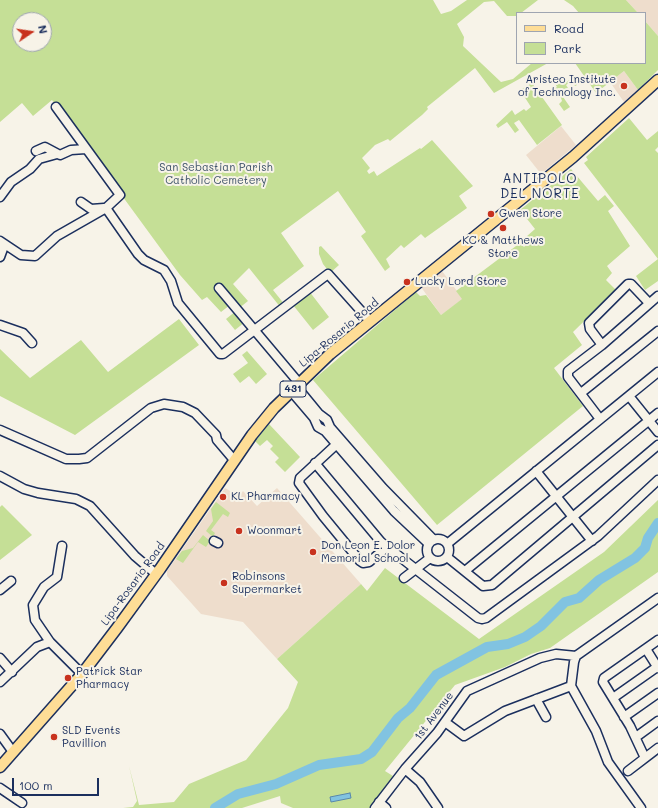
<!DOCTYPE html>
<html>
<head>
<meta charset="utf-8">
<style>
	body { margin:0 }
	#map { position:relative; width:658px; height:808px; overflow:hidden; background:#f7f3e8; font-family:Mali,sans-serif }
	canvas { display:block }
	.legend { position:absolute; left:516px; top:12px; width:130px; height:52px; box-sizing:border-box; background:#f7f3e8; border:1px solid #9fa5b1; margin:0; padding:5px 7px; list-style:none; font-size:12px; color:#1b2f5e }
	.legend li { display:flex; align-items:center; gap:8px; height:20px }
	.legend b { width:20px; border:1px solid #9fa5b1 }
	.north { position:absolute; left:12px; top:12px; width:40px; height:40px; box-sizing:border-box; background:#f7f3e8; border:1px solid #9fa5b1; border-radius:50%; rotate:77deg; font-size:11px; font-weight:700; line-height:16px; text-align:center; color:#1b2f5e }
	.north::after { content:''; display:block; margin:auto; width:14px; height:18px; background:#c8321e; clip-path:polygon(50% 0,100% 100%,50% 72%,0 100%) }
	.scale { position:absolute; left:12px; top:778px; width:87px; height:18px; box-sizing:border-box; border:2px solid #1b2f5e; border-top:0; padding-left:5px; font-size:12px; line-height:14px; white-space:nowrap; color:#1b2f5e; -webkit-text-stroke:3px #f7f3e8; paint-order:stroke }
</style>
</head>
<body>
<div id="map">
<canvas width="658" height="808"></canvas>
<ul class="legend">
<li><b style="height:5px;background:#fedd96"></b>Road</li>
<li><b style="height:11px;background:#c5df96"></b>Park</li>
</ul>
<div class="north">N</div>
<div class="scale">100 m</div>
</div>
<script>
const c = document.querySelector('canvas').getContext('2d');
c.lineJoin = 'round';
function fill(path, color) {
  c.fillStyle = color;
  c.fill(path, 'evenodd');
}
function poly(rows) {
  const path = new Path2D();
  for (const r of rows) {
    if (r.length === 3) {
      path.moveTo(r[0] + r[2], r[1]);
      path.arc(r[0], r[1], r[2], 0, 2 * Math.PI);
      continue;
    }
    path.moveTo(r[0], r[1]);
    for (let i = 2; i < r.length; i += 2) path.lineTo(r[i], r[i + 1]);
  }
  return path;
}
function trace(path, color, width, dash) {
  c.strokeStyle = color;
  c.lineWidth = width;
  c.lineCap = dash ? 'butt' : 'round';
  c.setLineDash(dash || []);
  c.stroke(path);
}
function label(font, color, halo, rows, align = 'center') {
  c.font = font + ' Mali,sans-serif';
  c.lineWidth = 4;
  c.setLineDash([]);
  c.textBaseline = 'middle';
  c.strokeStyle = halo;
  c.fillStyle = color;
  for (const [text, x, y, turn = 0] of rows) {
    c.save();
    c.translate(x, y);
    c.rotate((+turn || 0) * Math.PI / 180);
    c.textAlign = isNaN(turn) ? turn : align;
    if (halo) c.strokeText(text, 0, 0);
    c.fillText(text, 0, 0);
    c.restore();
  }
}
const built = poly([
	[626,0,658,0,658,36,645,21,645,13,638,13],
	[624,71,638,90,624,102,610,82],
	[561,126,576,145,541,174,526,155],
	[442,271,463,299,441,315,421,287],
	[225,488,239,496,243,491,257,506,277,488,361,584,277,659,243,622,201,614,167,576,167,571]
]);
const green = poly([
	[0,0,433,0,441,14,451,11,467,0,538,0,521,13,517,13,517,16,507,16,494,1,484,2,457,24,464,37,463,46,501,82,513,79,532,63,548,63,494,93,475,68,427,107,428,109,422,115,390,141,388,139,375,145,362,158,370,168,367,171,369,174,374,171,377,176,420,148,421,149,432,140,473,186,459,196,467,208,425,238,421,234,404,248,401,245,386,259,390,267,385,271,361,236,366,232,338,191,281,233,304,266,273,290,285,305,281,308,249,268,233,284,248,301,238,309,230,305,221,312,207,297,202,300,180,275,52,100,33,116,22,103,0,122],
	[20,20,44,20,44,44,20,44],
	[564,0,626,0,638,13,579,13,573,6],
	[645,21,658,36,658,70,638,90,624,71,596,93,575,63,645,63],
	[561,78,564,83,573,78,577,85,575,86,572,81,566,85,568,88,561,94,570,107,564,111,559,104,562,101,561,98,554,89,557,87,554,82],
	[532,83,562,125,537,145,519,120,514,123,519,130,515,133,507,122,498,128,496,125,512,110,515,115,524,109,526,111,531,107,520,90],
	[629,118,647,140,658,131,658,147,655,150,658,153,658,281,645,290,636,276,658,259,584,163,588,160,586,157],
	[571,169,598,201,605,195,614,206,608,211,630,246,607,266,612,273,606,280,616,290,573,332,582,345,554,368,583,406,437,525,313,380,416,292,420,296,426,295,441,315,462,299,456,291,520,243,524,247,529,242,526,237,535,229,520,210],
	[321,246,339,265,330,273,323,264,319,254,319,247],
	[309,291,329,317,313,330,293,305],
	[236,311,245,322,235,330,226,319],
	[179,319,199,345,75,435,0,396,0,349,30,378,81,340,108,372],
	[247,351,267,374,256,384,249,376,240,383,233,374,248,363,242,355],
	[269,424,300,457,285,472,275,462,279,458,270,449,273,446,267,440,260,446,255,441],
	[658,500,658,572,550,648,531,654,505,667,455,685,385,771,393,776,370,808,293,808,281,803,280,796,242,808,123,808,133,807,137,801,129,766,139,805,174,802,189,784,246,760,288,708,298,682,277,659,361,584,367,591,385,568,479,639,604,552],
	[216,502,230,513,228,517,223,514,211,530,215,533,213,537,206,531,213,521,211,509],
	[2,505,32,535,0,560,0,507],
	[203,535,210,541,206,547,198,542,183,563,176,559,182,551,193,548]
]);
const water = poly([
	[350,793,351,798,331,802,330,797,350,793]
]);
const river = poly([
	[215,808,238,794,276,784,319,765,361,759,372,752,398,718,410,708,436,675,487,647,508,644,525,637,541,626,565,602,579,598,599,580,635,558,645,548,648,538,658,523]
]);
const minor = poly([
	[36,151,45,147,60,155,71,150,86,149],
	[0,197,11,182,30,169,39,159,57,154],
	[81,202,91,209,104,208],
	[106,208,138,254,144,260,164,270,171,281,178,303,220,354,223,354,328,274,370,321],
	[0,241,21,255,35,256,57,236,106,208,120,195,56,107],
	[0,257,4,246],
	[219,288,299,383],
	[0,325,23,333,32,343],
	[602,345,590,329,589,323,628,284,631,284,649,303],
	[296,386,319,414,327,420,330,427,383,488,434,540],
	[291,391,314,418,318,427,325,431,394,511,429,544],
	[581,393,658,331],
	[629,396,658,432],
	[600,419,568,377,568,371,602,345,658,296],
	[0,430,66,459,79,459,87,458,151,408,164,404,183,407,195,413,216,435,217,440,234,460],
	[339,442,300,478,299,483,323,516,360,561,363,563,369,562,387,547],
	[315,463,381,542,478,618,482,619,486,618,598,536,658,480],
	[536,471,592,541],
	[0,476,24,489,38,493,76,499,90,506,135,556,156,574],
	[438,550,11],
	[214,541,218,543],
	[447,544,658,372],
	[447,557,483,586,492,585,658,445],
	[465,571,658,413],
	[404,578,430,558],
	[0,590,11,581],
	[50,642,82,674],
	[646,649,658,668],
	[0,658,12,672],
	[0,682,37,647,50,642,35,620,33,605,44,587,57,577,62,546],
	[613,698,657,667],
	[536,699,546,717],
	[624,717,658,693],
	[445,722,464,736,505,711,571,686],
	[0,734,13,752],
	[636,737,658,721],
	[645,758,630,726,603,682,604,678,658,640],
	[405,769,420,782,438,808],
	[628,771,658,748],
	[0,788,22,803],
	[379,802,386,808],
	[375,808,405,769,437,733,467,691,540,658,556,654,576,656],
	[641,808,608,762,596,731,571,686,574,662,576,656,658,598]
]);
const major = poly([
	[0,767,82,674,117,628,160,569,252,435,274,408,330,354,573,157,658,80]
]);
const markers = [
	[624,86,4,"#c8321e"],
	[491,214,4,"#c8321e"],
	[503,228,4,"#c8321e"],
	[407,282,4,"#c8321e"],
	[223,497,4,"#c8321e"],
	[239,531,4,"#c8321e"],
	[313,552,4,"#c8321e"],
	[224,583,4,"#c8321e"],
	[68,678,4,"#c8321e"],
	[54,737,4,"#c8321e"]
];
const shields = [
	[293,389,26]
];
const shieldNames = [
	["431",293,389]
];
const poiNames = [
	["Aristeo Institute",616,80,"right"],
	["of Technology Inc.",616,93,"right"],
	["Gwen Store",499,214],
	["KC & Matthews",503,241,"center"],
	["Store",503,254,"center"],
	["Lucky Lord Store",415,282],
	["KL Pharmacy",231,497],
	["Woonmart",247,531],
	["Don Leon E. Dolor",321,546],
	["Memorial School",321,559],
	["Robinsons",232,577],
	["Supermarket",232,590],
	["Patrick Star",76,672],
	["Pharmacy",76,685],
	["SLD Events",62,731],
	["Pavillion",62,744]
];
const parkNames = [
	["San Sebastian Parish",216,168],
	["Catholic Cemetery",216,181]
];
const streetNames = [
	["Lipa-Rosario Road",339,333,-40],
	["Lipa-Rosario Road",133,584,-54],
	["1st Avenue",434,716,-53]
];
const quarterNames = [
	["ANTIPOLO",540,179],
	["DEL NORTE",540,194]
];
fill(built, '#edc');
fill(green, '#c5df96');
fill(water, '#81c3e1');
trace(water, '#5888ad', 1);
trace(river, '#81c3e1', 10);
trace(minor, '#1b2f5e', 11);
trace(major, '#1b2f5e', 13);
trace(minor, '#f7f3e8', 8);
trace(major, '#fedd96', 10);
for (const [x, y, r, color] of markers) {
  const dot = new Path2D();
  dot.arc(x, y, r, 0, 2 * Math.PI);
  c.fillStyle = color;
  c.fill(dot);
  trace(dot, '#f7f3e8', 1.5);
}
for (const [x, y, w] of shields) {
  const box = new Path2D();
  box.roundRect(x - w / 2, y - 8, w, 16, 3);
  c.fillStyle = '#f7f3e8';
  c.fill(box);
  trace(box, '#1b2f5e', 1);
}
label('bold 10px', '#1b2f5e', null, shieldNames);
label('11px', '#1b2f5e', '#f7f3e8', poiNames, 'left');
label('11px', '#3d5269', '#f7f3e8', parkNames);
label('11px', '#1b2f5e', '#f7f3e8', streetNames);
c.letterSpacing = '1px';
label('13px', '#1b2f5e', '#f7f3e8', quarterNames);
c.letterSpacing = '0px';
</script>
</body>
</html>
